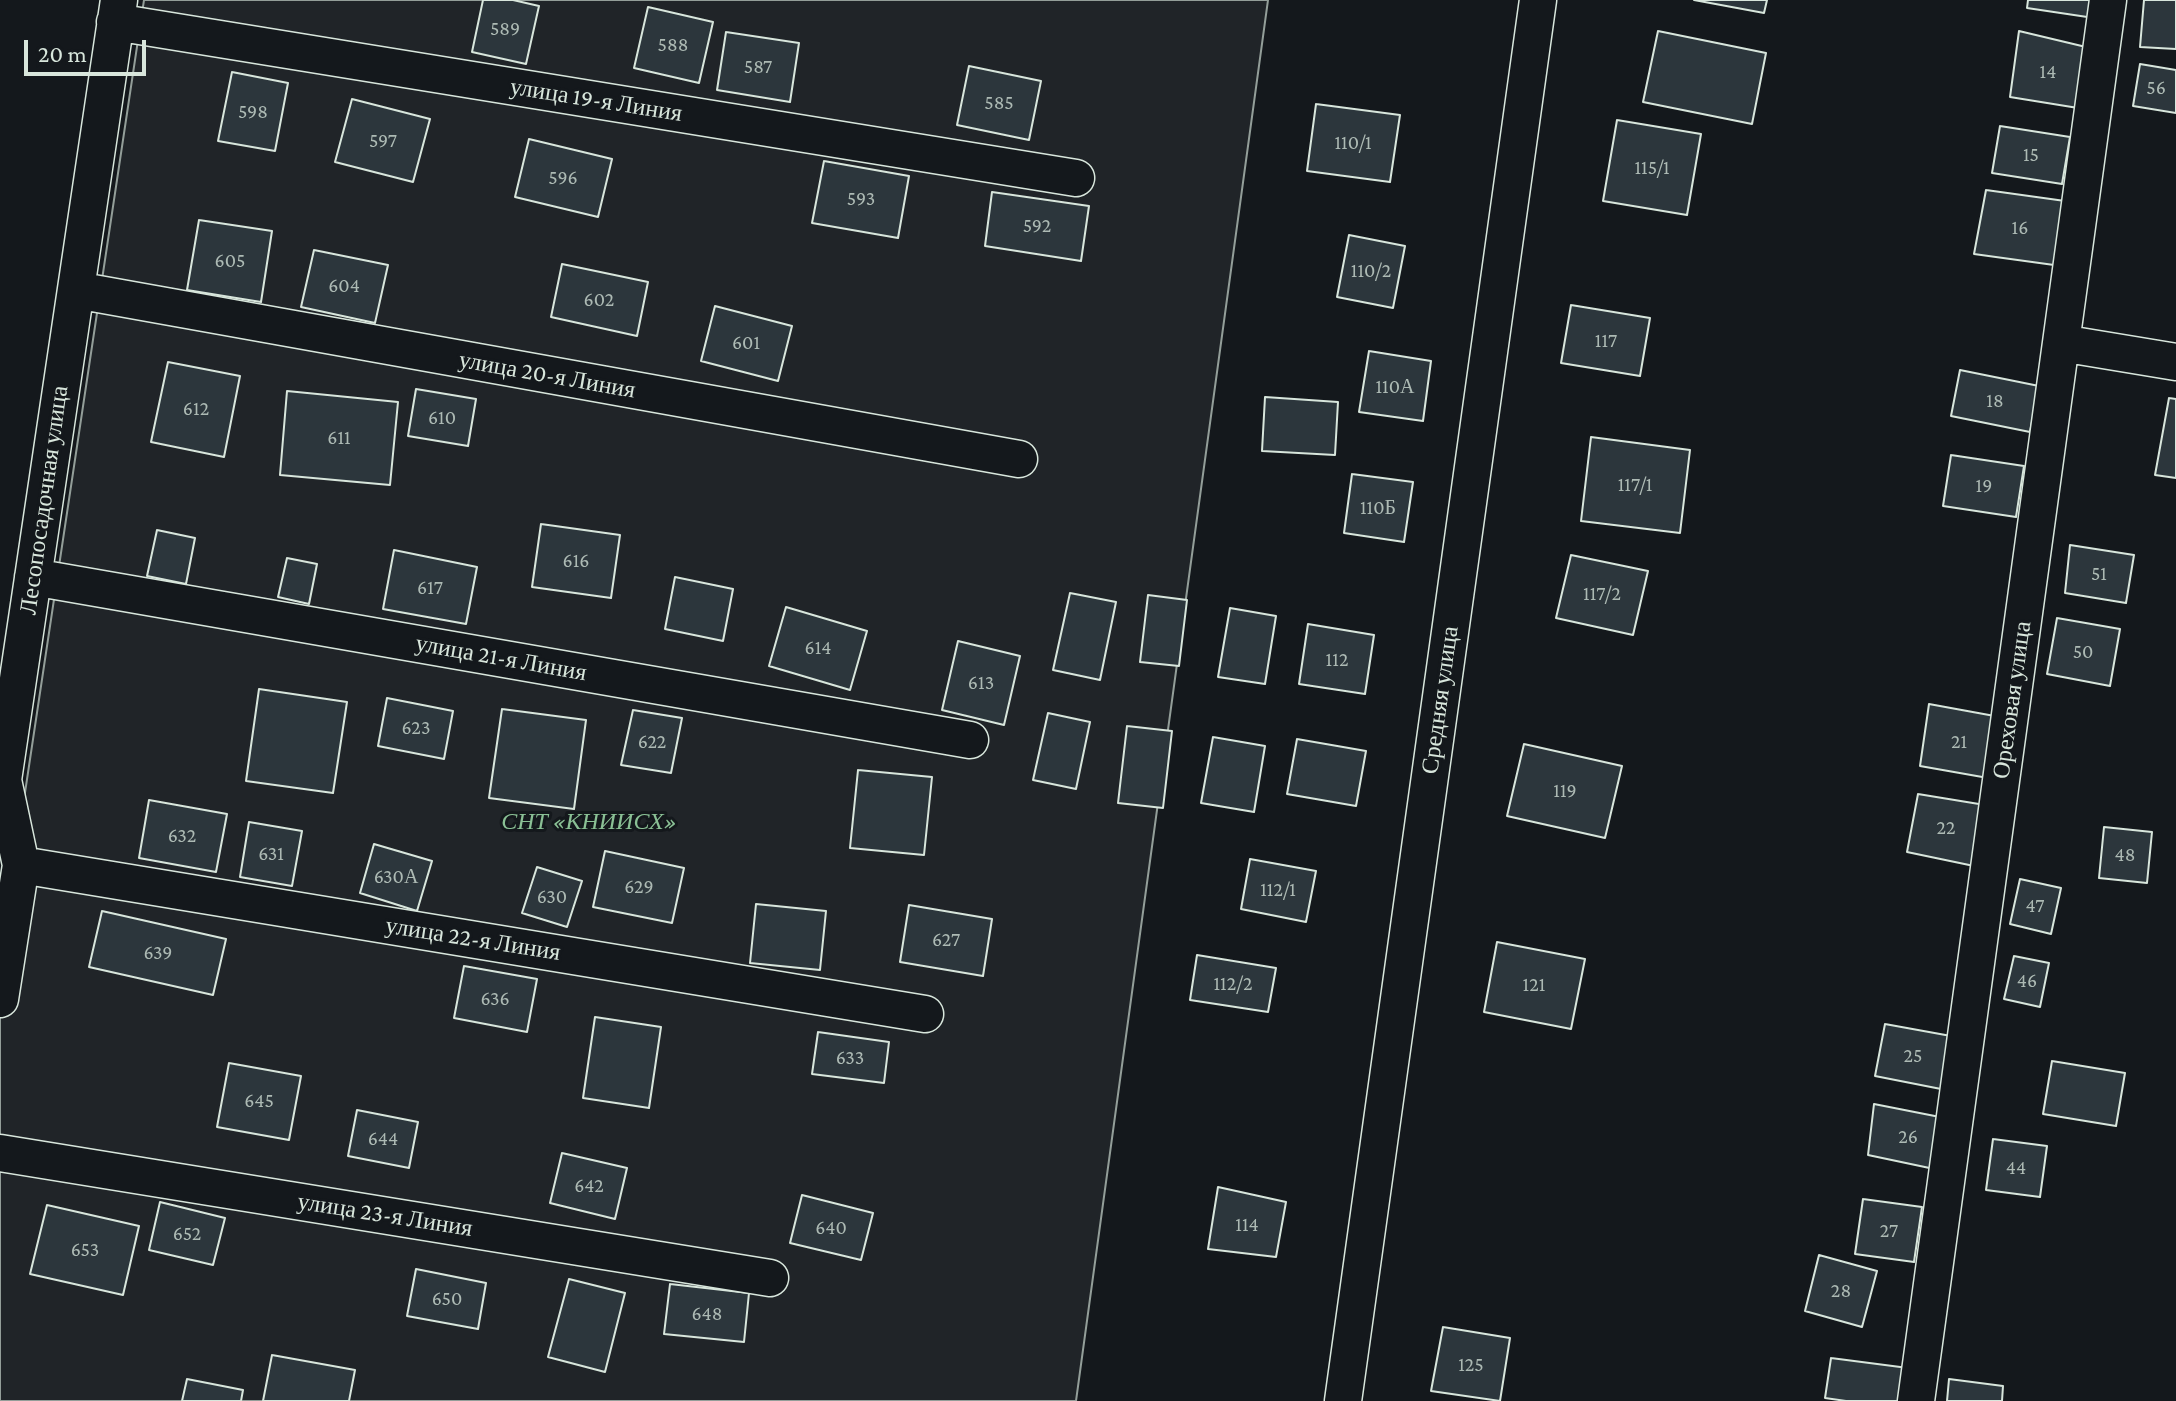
<!DOCTYPE html>
<html>
<head>
<meta charset="utf-8">
<style>
	body { margin:0 }
	#map { position:relative; width:2176px; height:1401px; overflow:hidden; background:#14181c; font-family:"Crimson Pro",serif }
	canvas { display:block }
	.scale { position:absolute; left:24px; top:40px; width:122px; height:36px; box-sizing:border-box; border:4px solid #d8e6dc; border-top:0; padding-left:10px; font-size:24px; line-height:28px; white-space:nowrap; color:#d8e6dc; -webkit-text-stroke:6px #14181c; paint-order:stroke }
</style>
</head>
<body>
<div id="map">
<canvas width="2176" height="1401"></canvas>
<div class="scale">20 m</div>
</div>
<script>
const c = document.querySelector('canvas').getContext('2d');
c.lineJoin = 'round';
function fill(path, color) {
  c.fillStyle = color;
  c.fill(path, 'evenodd');
}
function poly(rows) {
  const path = new Path2D();
  for (const r of rows) {
    path.moveTo(r[0], r[1]);
    for (let i = 2; i < r.length; i += 2) path.lineTo(r[i], r[i + 1]);
  }
  return path;
}
function trace(path, color, width, dash) {
  c.strokeStyle = color;
  c.lineWidth = width;
  c.lineCap = dash ? 'butt' : 'round';
  c.setLineDash(dash || []);
  c.stroke(path);
}
function label(font, color, halo, rows, align = 'center') {
  c.font = font + ' "Crimson Pro",serif';
  c.lineWidth = 6;
  c.setLineDash([]);
  c.textBaseline = 'middle';
  c.strokeStyle = halo;
  c.fillStyle = color;
  for (const [text, x, y, turn = 0] of rows) {
    c.save();
    c.translate(x, y);
    c.rotate((+turn || 0) * Math.PI / 180);
    c.textAlign = isNaN(turn) ? turn : align;
    if (halo) c.strokeText(text, 0, 0);
    c.fillText(text, 0, 0);
    c.restore();
  }
}
const green = poly([
	[144,0,1268,0,1076,1401,0,1401,0,959,144,0]
]);
const building = poly([
	[483,0,513,0,539,6,526,64,472,52,483,0],
	[1694,0,1767,0,1764,13,1694,0],
	[2028,0,2097,0,2094,18,2027,8,2028,0],
	[2144,0,2176,0,2176,49,2140,47,2144,0],
	[648,7,713,22,699,83,634,68,648,7],
	[1658,31,1766,53,1752,124,1643,102,1658,31],
	[2019,31,2086,47,2078,108,2010,97,2019,31],
	[726,32,799,43,790,102,717,90,726,32],
	[2140,64,2176,70,2176,113,2133,106,2140,64],
	[969,66,1041,81,1029,140,957,125,969,66],
	[232,72,288,83,275,151,218,141,232,72],
	[352,99,430,119,413,182,335,162,352,99],
	[1316,104,1400,115,1390,182,1307,171,1316,104],
	[1617,120,1701,134,1687,215,1603,201,1617,120],
	[2000,126,2070,137,2062,184,1992,173,2000,126],
	[529,139,612,159,598,217,515,197,529,139],
	[824,161,909,176,898,238,812,223,824,161],
	[1986,190,2065,201,2054,265,1974,254,1986,190],
	[992,192,1089,206,1081,261,985,246,992,192],
	[199,220,272,231,261,302,187,290,199,220],
	[1349,235,1405,246,1393,308,1337,297,1349,235],
	[314,250,388,265,375,323,301,307,314,250],
	[562,264,648,282,637,336,551,317,562,264],
	[1571,305,1650,318,1640,376,1561,363,1571,305],
	[715,306,792,326,778,381,701,361,715,306],
	[1369,351,1431,361,1423,421,1359,412,1369,351],
	[168,362,240,376,224,457,151,442,168,362],
	[1960,370,2039,386,2030,432,1951,416,1960,370],
	[416,389,476,399,468,446,408,436,416,389],
	[287,391,398,402,390,485,280,475,287,391],
	[1265,397,1338,402,1335,455,1262,451,1265,397],
	[2169,398,2176,399,2176,478,2155,475,2169,398],
	[1591,437,1690,450,1680,533,1581,521,1591,437],
	[1951,455,2024,466,2016,517,1943,506,1951,455],
	[1352,474,1413,482,1404,542,1344,533,1352,474],
	[541,524,620,535,611,598,532,587,541,524],
	[157,530,195,538,186,584,147,576,157,530],
	[2070,545,2134,555,2126,603,2065,593,2070,545],
	[394,550,477,567,466,624,383,609,394,550],
	[1571,555,1648,571,1633,635,1556,618,1571,555],
	[287,558,317,564,309,604,278,597,287,558],
	[675,577,733,589,723,641,665,629,675,577],
	[1070,593,1116,602,1100,680,1053,670,1070,593],
	[1148,595,1187,600,1179,666,1140,662,1148,595],
	[786,607,867,631,850,690,769,666,786,607],
	[1230,608,1276,616,1265,684,1218,677,1230,608],
	[2057,618,2120,629,2110,686,2047,674,2057,618],
	[1308,624,1374,635,1365,694,1299,684,1308,624],
	[958,641,1020,656,1004,725,942,710,958,641],
	[259,689,347,702,333,793,246,781,259,689],
	[387,698,453,711,444,759,378,746,387,698],
	[1929,704,2000,717,1988,778,1920,766,1929,704],
	[502,709,586,720,574,809,489,798,502,709],
	[633,710,682,718,671,773,621,765,633,710],
	[1048,713,1090,722,1076,789,1033,780,1048,713],
	[1127,726,1172,731,1163,808,1118,803,1127,726],
	[1213,737,1265,746,1254,812,1201,803,1213,737],
	[1297,739,1366,751,1356,806,1287,794,1297,739],
	[1524,744,1622,766,1605,838,1507,816,1524,744],
	[858,770,932,777,924,855,850,848,858,770],
	[1918,794,1985,805,1974,866,1907,852,1918,794],
	[149,800,227,814,216,872,139,858,149,800],
	[249,822,302,831,292,886,240,877,249,822],
	[2104,827,2152,832,2147,883,2099,878,2104,827],
	[374,844,432,861,417,911,360,893,374,844],
	[605,851,684,868,672,923,593,907,605,851],
	[1250,859,1316,871,1306,922,1241,909,1250,859],
	[537,867,582,881,567,927,522,913,537,867],
	[2020,879,2061,888,2051,934,2010,924,2020,879],
	[756,904,826,911,820,970,750,963,756,904],
	[909,905,992,919,983,976,900,962,909,905],
	[102,911,226,939,213,995,89,967,102,911],
	[1497,942,1585,959,1571,1029,1484,1012,1497,942],
	[1197,955,1276,968,1268,1012,1190,1000,1197,955],
	[2014,956,2049,963,2040,1007,2004,999,2014,956],
	[464,966,537,979,527,1032,454,1018,464,966],
	[595,1017,661,1027,649,1108,583,1098,595,1017],
	[1885,1024,1951,1036,1941,1089,1875,1076,1885,1024],
	[818,1032,889,1042,884,1083,812,1074,818,1032],
	[2052,1061,2125,1073,2116,1126,2043,1114,2052,1061],
	[229,1063,301,1076,289,1140,217,1127,229,1063],
	[1874,1104,1950,1119,1939,1170,1868,1155,1874,1104],
	[357,1110,418,1122,409,1168,348,1156,357,1110],
	[1993,1139,2047,1146,2040,1197,1986,1190,1993,1139],
	[562,1153,627,1168,615,1219,550,1203,562,1153],
	[1218,1187,1286,1202,1276,1257,1208,1249,1218,1187],
	[802,1195,873,1213,861,1260,790,1243,802,1195],
	[1863,1199,1922,1207,1914,1262,1855,1254,1863,1199],
	[160,1202,225,1218,213,1265,149,1250,160,1202],
	[47,1205,139,1226,123,1295,30,1274,47,1205],
	[1819,1255,1877,1271,1862,1327,1805,1311,1819,1255],
	[416,1269,486,1283,478,1329,407,1316,416,1269],
	[569,1279,625,1293,605,1372,548,1357,569,1279],
	[670,1284,749,1293,744,1342,664,1334,670,1284],
	[1443,1327,1510,1338,1500,1401,1431,1391,1443,1327],
	[272,1355,355,1370,349,1401,263,1401,272,1355],
	[1831,1358,1908,1368,1903,1401,1846,1401,1825,1398,1831,1358],
	[187,1379,243,1390,241,1401,182,1401,187,1379],
	[1949,1379,2003,1386,2002,1401,1947,1401,1949,1379]
]);
const minor = poly([
	[115,22,1076,178],
	[76,290,1019,459],
	[2061,343,2176,362],
	[33,577,970,740],
	[21,865,925,1014],
	[0,999,21,865,3,780,119,0],
	[0,1153,770,1278],
	[1343,1401,1538,0],
	[1916,1401,2108,0]
]);
const numberNames = [
	["589",505,29],
	["588",673,45],
	["587",758,67],
	["14",2048,72],
	["56",2156,88],
	["585",999,103],
	["598",253,112],
	["597",383,141],
	["110/1",1353,143],
	["15",2031,155],
	["115/1",1652,168],
	["596",563,178],
	["593",861,199],
	["592",1037,226],
	["16",2020,228],
	["605",230,261],
	["110/2",1371,271],
	["604",344,286],
	["602",599,300],
	["117",1606,341],
	["601",746,343],
	["110А",1395,387],
	["18",1995,401],
	["612",196,409],
	["610",442,418],
	["611",339,438],
	["117/1",1635,485],
	["19",1984,486],
	["110Б",1378,508],
	["616",576,561],
	["51",2099,574],
	["617",430,588],
	["117/2",1602,594],
	["614",818,648],
	["50",2083,652],
	["112",1337,660],
	["613",981,683],
	["623",416,728],
	["622",652,742],
	["21",1959,742],
	["119",1565,791],
	["22",1946,828],
	["632",182,836],
	["631",271,854],
	["48",2125,855],
	["630А",396,877],
	["629",639,887],
	["112/1",1278,890],
	["630",552,897],
	["47",2035,906],
	["627",946,940],
	["639",158,953],
	["46",2027,981],
	["112/2",1233,984],
	["121",1534,985],
	["636",495,999],
	["25",1913,1056],
	["633",850,1058],
	["645",259,1101],
	["26",1908,1137],
	["644",383,1139],
	["44",2016,1168],
	["642",589,1186],
	["114",1247,1225],
	["640",831,1228],
	["27",1889,1231],
	["652",187,1234],
	["653",85,1250],
	["28",1841,1291],
	["650",447,1299],
	["648",707,1314],
	["125",1471,1365]
];
const streetNames = [
	["улица 19-я Линия",596,100,9],
	["улица 20-я Линия",547,375,10],
	["Лесопосадочная улица",44,500,-82],
	["улица 21-я Линия",501,658,10],
	["Средняя улица",1440,700,-82],
	["Ореховая улица",2012,700,-82],
	["улица 22-я Линия",473,939,9],
	["улица 23-я Линия",385,1215,9]
];
const parkNames = [
	["СНТ «КНИИСХ»",589,822]
];
fill(green, '#202428');
trace(green, '#939e99', 2);
fill(building, '#2c363c');
trace(building, '#d8e6dc', 2);
trace(minor, '#d8e6dc', 39);
trace(minor, '#14181c', 36);
label('20px', '#adbab4', null, numberNames);
label('24px', '#d8e6dc', '#14181c', streetNames);
label('italic 24px', '#8ac095', '#14181c', parkNames);
</script>
</body>
</html>
